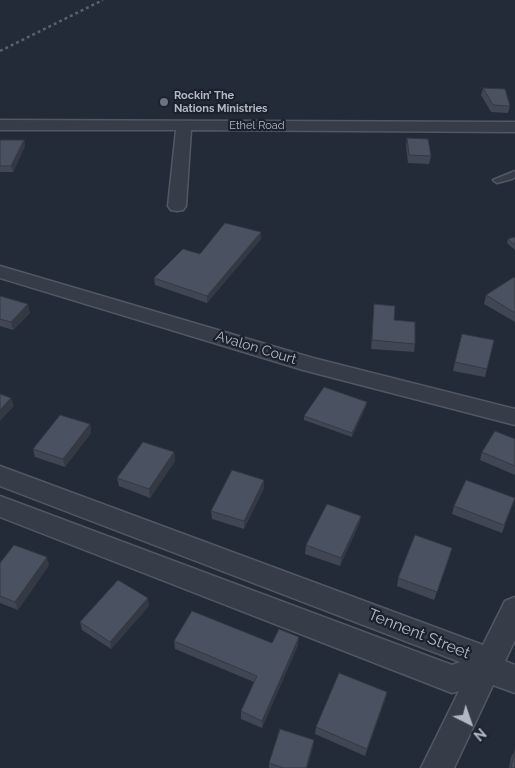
<!DOCTYPE html>
<html>
<head>
<meta charset="utf-8">
<style>
	body { margin:0 }
	#map { position:relative; width:515px; height:768px; overflow:hidden; background:#232b38; font-family:Raleway,sans-serif }
	canvas { display:block }
	.north { position:absolute; left:445px; top:698px; width:50px; height:50px; -webkit-text-stroke:4px #1c222d; paint-order:stroke; rotate:139deg; font-size:14px; font-weight:700; line-height:20px; text-align:center; color:#b2b8c4 }
	.north::after { content:''; display:block; margin:auto; width:18px; height:22px; background:#b2b8c4; clip-path:polygon(50% 0,100% 100%,50% 72%,0 100%) }
</style>
</head>
<body>
<div id="map">
<canvas width="515" height="768"></canvas>
<div class="north">N</div>
</div>
<script>
const c = document.querySelector('canvas').getContext('2d');
c.lineJoin = 'round';
function poly(rows) {
  const path = new Path2D();
  for (const r of rows) {
    path.moveTo(r[0], r[1]);
    for (let i = 2; i < r.length; i += 2) path.lineTo(r[i], r[i + 1]);
  }
  return path;
}
function trace(path, color, width, dash) {
  c.strokeStyle = color;
  c.lineWidth = width;
  c.lineCap = dash ? 'butt' : 'round';
  c.setLineDash(dash || []);
  c.stroke(path);
}
function fill(path, color) {
  c.fillStyle = color;
  c.fill(path, 'evenodd');
}
function label(font, color, halo, rows, align = 'center') {
  c.font = font + ' Raleway,sans-serif';
  c.lineWidth = 4.5;
  c.setLineDash([]);
  c.textBaseline = 'middle';
  c.strokeStyle = halo;
  c.fillStyle = color;
  for (const [text, x, y, turn = 0] of rows) {
    c.save();
    c.translate(x, y);
    c.rotate((+turn || 0) * Math.PI / 180);
    c.textAlign = isNaN(turn) ? turn : align;
    if (halo) c.strokeText(text, 0, 0);
    c.fillText(text, 0, 0);
    c.restore();
  }
}
const service = poly([
	[515,171,515,177,512,179,497,183,493,180,515,171]
]);
const minor = poly([
	[0,120,515,122,515,132,191,130,186,206,183,210,177,211,171,210,168,206,176,130,0,130,0,120],
	[0,266,313,358,515,409,515,425,303,370,0,278,0,266],
	[0,466,483,645,505,601,515,597,515,640,505,661,515,665,515,693,493,685,454,768,421,768,459,691,452,693,0,517,0,496,452,665,460,662,0,486,0,466]
]);
const rail = poly([
	[0,51,103,0]
]);
const wall = poly([
	[483,88,510,106,508,113,491,112,481,95],
	[407,138,431,156,429,164,408,163,406,146],
	[0,140,24,140,25,146,13,172,0,172],
	[261,232,261,239,207,303,155,285,154,278,200,254],
	[515,237,515,250,507,243,508,239],
	[515,278,515,322,484,304,486,295],
	[0,296,30,313,13,330,0,326],
	[374,304,394,320,415,344,414,352,371,349],
	[494,340,485,377,453,371,455,362],
	[367,402,366,406,352,437,304,420,304,416],
	[90,424,91,433,65,467,35,457,33,449],
	[515,439,515,475,480,460,482,452],
	[174,452,175,461,150,498,119,486,117,478],
	[264,480,264,488,244,529,212,519,211,511],
	[515,498,502,533,452,514,454,506],
	[361,516,359,524,340,566,305,554,306,545],
	[450,556,434,600,397,586,398,578],
	[0,563,49,565,18,610,0,603],
	[149,606,111,649,82,630,80,622],
	[174,641,272,643,298,645,262,728,241,719,241,711,254,682,175,649],
	[387,692,385,700,365,756,315,734,316,727],
	[314,740,313,747,307,768,269,768,269,763],
	[515,750,515,768,509,768,511,757]
]);
const shadedWall = poly([
	[24,140,25,146,13,172,11,166],
	[261,232,261,239,207,303,207,296],
	[28,304,30,313,13,330,11,322],
	[11,398,14,406,0,421,0,410],
	[367,402,366,406,352,437,352,433],
	[90,424,91,433,65,467,63,459],
	[174,452,175,461,150,498,149,489],
	[264,480,264,488,244,529,244,521],
	[361,516,359,524,340,566,341,558],
	[47,557,49,565,18,610,15,602],
	[148,598,149,606,111,649,110,642],
	[299,637,298,645,262,728,262,721],
	[387,692,385,700,365,756,367,749],
	[314,740,313,747,307,768,306,768]
]);
const building = poly([
	[483,88,505,89,510,106,493,105,483,88],
	[407,138,428,139,431,156,409,155,407,138],
	[0,140,24,140,11,166,0,166,0,140],
	[225,223,261,232,207,296,154,278,183,249,200,254,225,223],
	[515,237,515,245,508,239,515,237],
	[514,277,515,278,515,313,486,295,514,277],
	[0,296,28,304,11,322,0,319,0,296],
	[374,304,395,306,394,320,415,322,415,344,372,340,374,304],
	[462,334,494,340,487,369,455,362,462,334],
	[324,387,367,402,352,433,304,416,324,387],
	[0,394,11,398,0,410,0,394],
	[60,415,90,424,63,459,33,449,60,415],
	[495,431,515,439,515,466,482,452,495,431],
	[143,442,174,452,149,489,117,478,143,442],
	[232,470,264,480,244,521,211,511,232,470],
	[466,480,515,498,504,525,454,506,466,480],
	[327,504,361,516,341,558,306,545,327,504],
	[415,535,452,548,437,592,398,578,415,535],
	[14,545,47,557,15,602,0,596,0,563,14,545],
	[118,580,148,598,110,642,80,622,118,580],
	[192,611,272,643,279,629,299,637,262,721,241,711,257,676,174,641,192,611],
	[339,673,387,692,367,749,316,727,339,673],
	[280,729,314,740,306,768,284,768,269,763,280,729],
	[515,750,515,768,511,768,515,750]
]);
const markers = [
	[164,102,5,"#6b7280"]
];
const farPoinames = [
	["Rockin’ The",174,96],
	["Nations Ministries",174,109]
];
const farStreetnames = [
	["Ethel Road",257,126]
];
const streetNames = [
	["Avalon Court",256,348,17]
];
const nearStreetnames = [
	["Tennent Street",419,634,22]
];
trace(service, '#525863', 3);
trace(minor, '#525863', 3);
fill(service, '#373d48');
fill(minor, '#373d48');
trace(rail, '#59606f', 2.5, [3, 3]);
fill(wall, '#404653');
fill(shadedWall, '#343943');
fill(building, '#4a5160');
trace(building, '#343943', 1);
for (const [x, y, r, color] of markers) {
  const dot = new Path2D();
  dot.arc(x, y, r, 0, 2 * Math.PI);
  c.fillStyle = color;
  c.fill(dot);
  trace(dot, '#1c222d', 2);
}
label('bold 11px', '#b2b8c4', '#1c222d', farPoinames, 'left');
label('11px', '#b2b8c4', '#1c222d', farStreetnames);
label('14px', '#b2b8c4', '#1c222d', streetNames);
label('16px', '#b2b8c4', '#1c222d', nearStreetnames);
</script>
</body>
</html>
